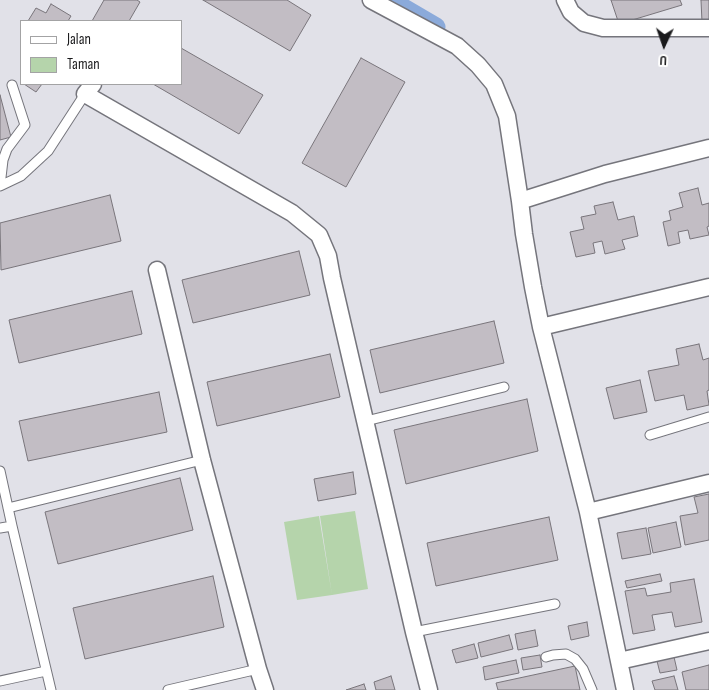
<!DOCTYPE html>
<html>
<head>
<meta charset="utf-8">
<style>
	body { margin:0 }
	#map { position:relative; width:709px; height:690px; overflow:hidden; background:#e1e1e8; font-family:"Sofia Sans Condensed",sans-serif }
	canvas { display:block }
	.legend { position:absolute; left:20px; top:20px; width:162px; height:65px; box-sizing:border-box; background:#fff; border:1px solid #a3a3a4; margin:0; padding:6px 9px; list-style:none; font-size:15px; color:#19191b }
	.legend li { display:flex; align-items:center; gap:10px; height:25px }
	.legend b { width:25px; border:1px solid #a3a3a4 }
	.north { position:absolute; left:639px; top:20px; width:50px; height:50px; -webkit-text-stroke:4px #fff; paint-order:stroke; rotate:183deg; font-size:14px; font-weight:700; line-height:20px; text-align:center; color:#19191b }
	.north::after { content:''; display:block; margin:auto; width:18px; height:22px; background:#19191b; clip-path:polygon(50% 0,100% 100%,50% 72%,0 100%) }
</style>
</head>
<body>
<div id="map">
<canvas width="709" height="690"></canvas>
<ul class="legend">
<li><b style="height:6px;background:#fff"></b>Jalan</li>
<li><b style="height:14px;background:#b5d4ab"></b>Taman</li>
</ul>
<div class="north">U</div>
</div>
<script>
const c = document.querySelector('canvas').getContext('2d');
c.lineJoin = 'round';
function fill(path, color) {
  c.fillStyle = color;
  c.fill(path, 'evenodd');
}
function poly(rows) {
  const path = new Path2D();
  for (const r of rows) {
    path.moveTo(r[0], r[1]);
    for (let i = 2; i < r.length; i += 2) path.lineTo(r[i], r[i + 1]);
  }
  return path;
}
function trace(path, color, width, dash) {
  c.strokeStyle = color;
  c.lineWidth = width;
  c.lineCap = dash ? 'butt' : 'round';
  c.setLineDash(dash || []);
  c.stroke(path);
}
const green = poly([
	[355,511,368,589,332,595,320,516],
	[319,516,332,595,297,600,284,522]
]);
const canal = poly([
	[390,0,436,27]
]);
const building = poly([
	[104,0,137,0,140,2,129,21,92,21,104,0],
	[203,0,287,0,311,15,290,51,203,0],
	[611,0,680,0,682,5,619,24,611,0],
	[701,0,709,0,709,22,702,22,701,0],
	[51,4,71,16,68,21,28,21,36,8,46,13,51,4],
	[181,48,263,95,239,134,153,84,181,84,181,48],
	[361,58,405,82,346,187,302,163,361,58],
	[24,84,42,84,36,92,24,84],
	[0,95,11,137,0,140,0,95],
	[698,188,702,205,709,203,709,226,707,227,709,235,690,239,688,230,678,232,680,243,668,246,663,222,671,220,669,211,683,207,679,193,698,188],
	[110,195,121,241,1,270,0,223,110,195],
	[613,202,618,220,634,216,638,236,622,240,625,249,605,254,602,241,593,243,595,253,576,257,570,232,584,229,581,217,596,214,594,206,613,202],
	[299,251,310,295,193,323,182,280,299,251],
	[132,291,142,334,19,363,9,320,132,291],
	[494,321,504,363,380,393,370,350,494,321],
	[699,344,703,360,709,358,709,390,707,391,709,405,687,410,684,395,655,401,648,371,679,365,676,349,699,344],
	[330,354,340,397,217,426,207,382,330,354],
	[640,380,647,412,614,419,606,388,640,380],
	[159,392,167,432,28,461,19,421,159,392],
	[527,399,538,451,406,484,394,430,527,399],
	[353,472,356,494,318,501,314,479,353,472],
	[180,478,193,530,58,564,45,512,180,478],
	[709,494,709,540,685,545,680,516,698,513,694,497,709,494],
	[549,517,558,560,436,586,427,543,549,517],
	[676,522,681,547,653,553,648,528,676,522],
	[646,528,651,554,622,559,617,533,646,528],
	[660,574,662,581,627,588,625,581,660,574],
	[213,576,224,627,85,659,73,608,213,576],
	[694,579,702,622,675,627,672,612,652,615,655,630,633,634,625,591,645,588,647,596,671,592,670,583,694,579],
	[587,622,589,636,571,640,568,626,587,622],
	[535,630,538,646,518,650,515,634,535,630],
	[509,635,513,649,481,657,478,643,509,635],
	[474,644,478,658,456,663,452,650,474,644],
	[540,655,542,667,523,670,521,658,540,655],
	[674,657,677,670,660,673,657,661,674,657],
	[516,660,519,673,485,680,483,667,516,660],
	[709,665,709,690,686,690,682,672,709,665],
	[575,666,580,690,498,690,496,683,575,666],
	[391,676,395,690,376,690,374,682,391,676],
	[674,676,678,690,655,690,652,681,674,676],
	[364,684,366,690,346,690,364,684]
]);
const lane = poly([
	[0,186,21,176,48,151,85,94],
	[0,186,3,160,7,149,25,125,12,85],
	[366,421,504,387],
	[650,435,709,417],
	[0,471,12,526,51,690],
	[8,508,202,460],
	[0,528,12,526],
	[414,632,555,604],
	[546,657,553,655,566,654,575,659,583,669,592,690],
	[0,681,46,671],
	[168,690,258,669]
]);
const street = poly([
	[371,0,457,46,478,65,494,84,507,116,520,201,605,174,709,148],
	[565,0,571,12,584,23,603,28,709,28],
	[93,84,85,94,292,213,319,235,328,256,332,278,414,632,429,690],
	[520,201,524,234,533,287,541,327,588,512,625,690],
	[157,270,202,460,258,669,265,690],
	[541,327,709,287],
	[588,512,709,483],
	[619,661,709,641]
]);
fill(green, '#b5d4ab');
trace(canal, '#8baada', 19);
fill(building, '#c2bdc4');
trace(building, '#79757b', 1);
trace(lane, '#75757c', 11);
trace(street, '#75757c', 19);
trace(lane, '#fff', 9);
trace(street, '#fff', 16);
</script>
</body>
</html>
